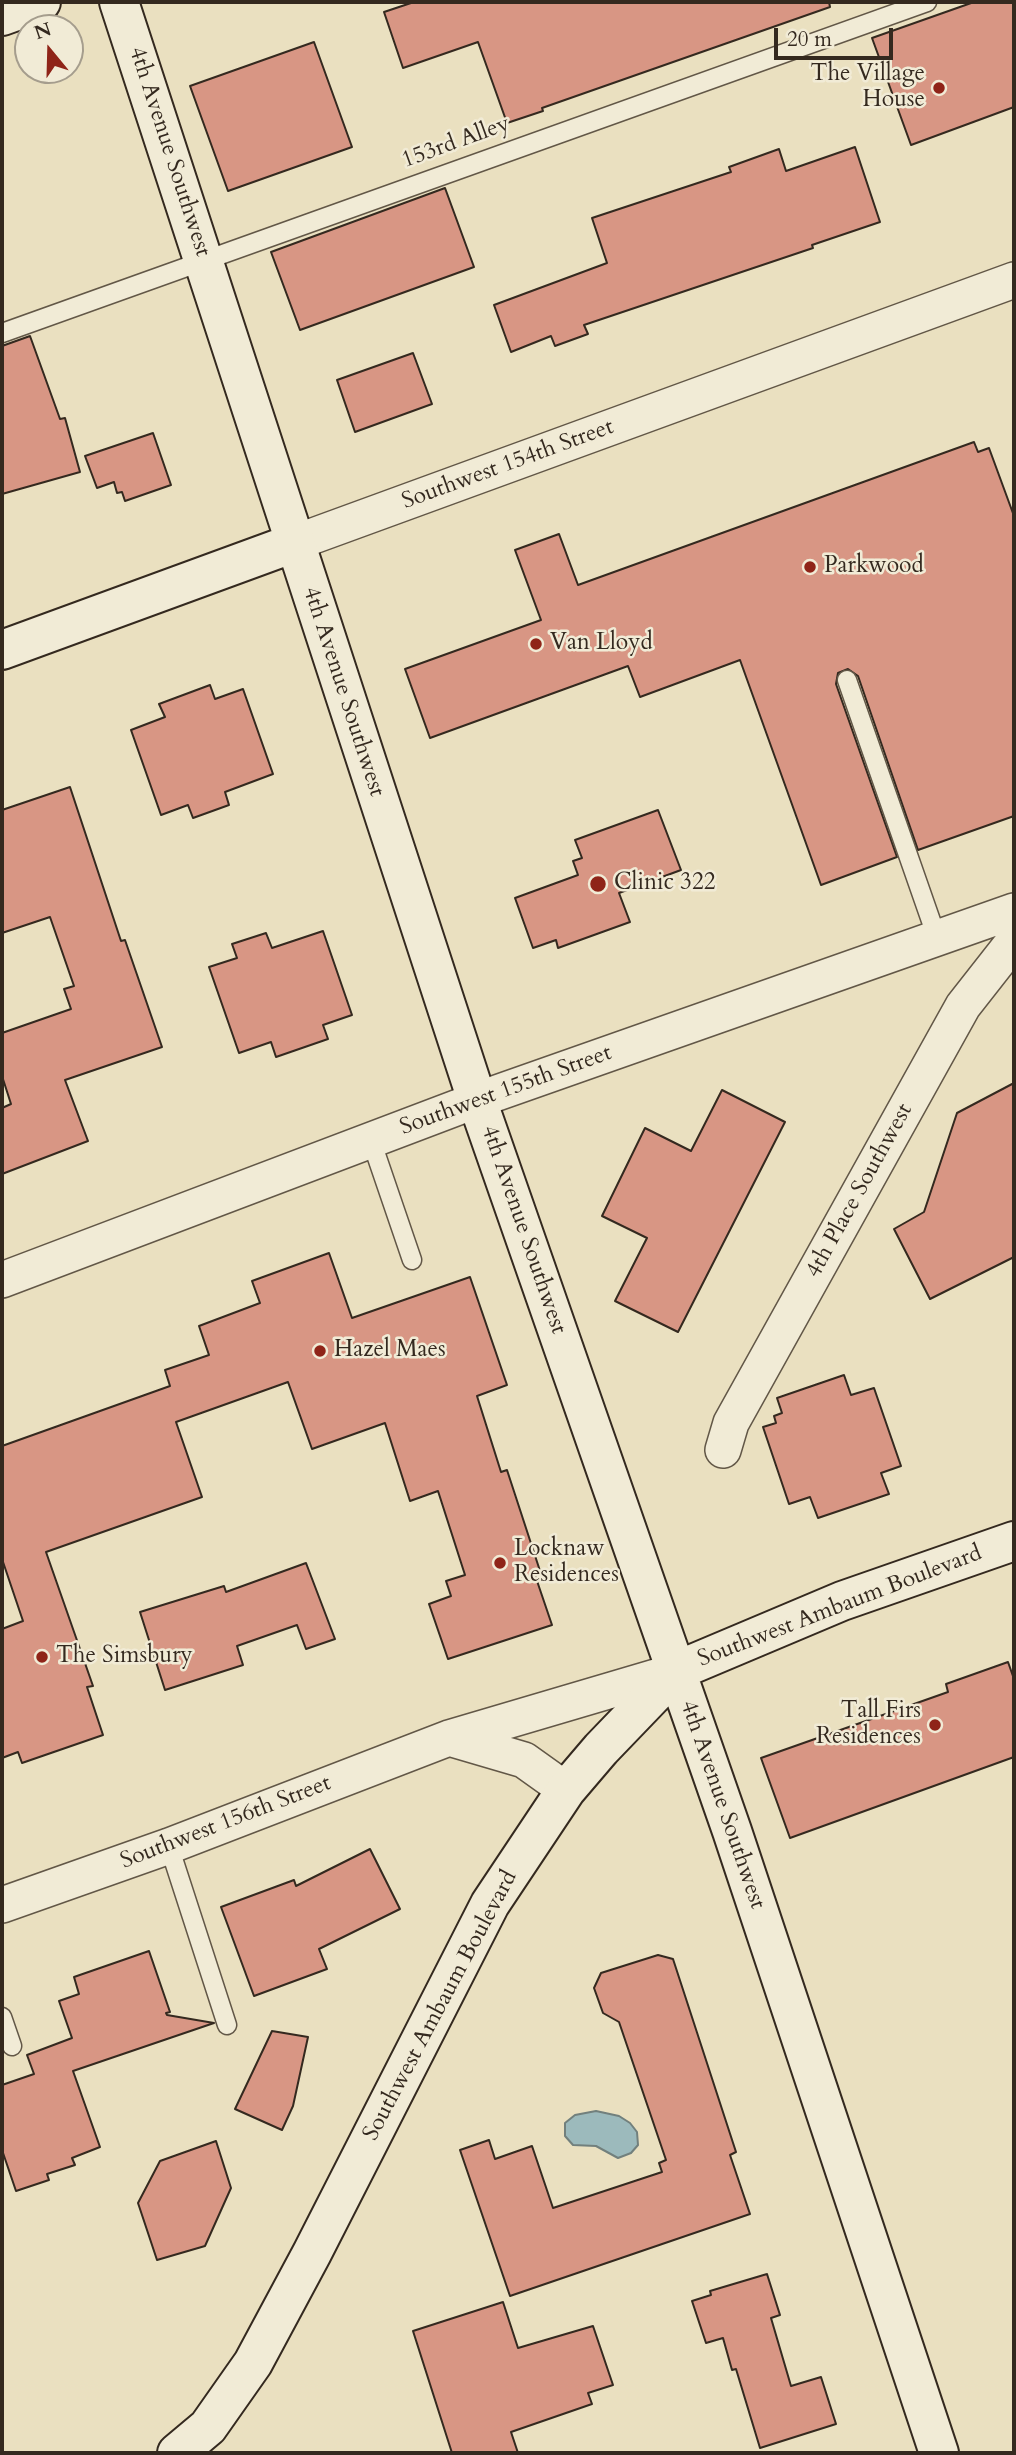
<!DOCTYPE html>
<html>
<head>
<meta charset="utf-8">
<style>
	body { margin:0 }
	#map { position:relative; width:1016px; height:2455px; overflow:hidden; background:#eae0c0; font-family:Cardo,serif }
	canvas { display:block }
	.frame { position:absolute; inset:0; border:4px solid #34291f; pointer-events:none }
	.north { position:absolute; left:14px; top:14px; width:70px; height:70px; box-sizing:border-box; background:#f1ebd6; border:2px solid #a59d8d; border-radius:50%; rotate:341deg; font-size:19px; font-weight:700; line-height:28px; text-align:center; color:#34291f }
	.north::after { content:''; display:block; margin:auto; width:24px; height:32px; background:#8f2418; clip-path:polygon(50% 0,100% 100%,50% 72%,0 100%) }
	.scale { position:absolute; left:774px; top:28px; width:119px; height:32px; box-sizing:border-box; border:4px solid #34291f; border-top:0; padding-left:9px; font-size:21px; line-height:24px; white-space:nowrap; color:#34291f; -webkit-text-stroke:5px #f1ebd6; paint-order:stroke }
</style>
</head>
<body>
<div id="map">
<canvas width="1016" height="2455"></canvas>
<div class="frame"></div>
<div class="north">N</div>
<div class="scale">20 m</div>
</div>
<script>
const c = document.querySelector('canvas').getContext('2d');
c.lineJoin = 'round';
function fill(path, color) {
  c.fillStyle = color;
  c.fill(path, 'evenodd');
}
function poly(rows) {
  const path = new Path2D();
  for (const r of rows) {
    path.moveTo(r[0], r[1]);
    for (let i = 2; i < r.length; i += 2) path.lineTo(r[i], r[i + 1]);
  }
  return path;
}
function trace(path, color, width, dash) {
  c.strokeStyle = color;
  c.lineWidth = width;
  c.lineCap = dash ? 'butt' : 'round';
  c.setLineDash(dash || []);
  c.stroke(path);
}
function label(font, color, halo, rows, align = 'center') {
  c.font = font + ' Cardo,serif';
  c.lineWidth = 5;
  c.setLineDash([]);
  c.textBaseline = 'middle';
  c.strokeStyle = halo;
  c.fillStyle = color;
  for (const [text, x, y, turn = 0] of rows) {
    c.save();
    c.translate(x, y);
    c.rotate((+turn || 0) * Math.PI / 180);
    c.textAlign = isNaN(turn) ? turn : align;
    if (halo) c.strokeText(text, 0, 0);
    c.fillText(text, 0, 0);
    c.restore();
  }
}
const water = poly([
	[596,2111,619,2116,630,2123,637,2132,638,2145,631,2153,618,2158,596,2146,573,2145,565,2136,565,2123,575,2115,596,2111]
]);
const building = poly([
	[414,2,829,2,830,7,542,108,543,111,507,123,478,42,403,68,384,12,414,2],
	[974,2,1014,2,1014,107,911,145,872,38,974,2],
	[314,42,352,147,228,191,190,86,314,42],
	[855,147,880,222,812,245,813,248,584,325,588,334,555,346,551,336,511,352,494,305,607,263,592,218,731,172,729,167,779,149,786,171,855,147],
	[445,188,474,267,300,330,271,252,445,188],
	[30,336,60,419,65,418,80,472,2,494,2,346,30,336],
	[413,353,432,404,355,432,337,380,413,353],
	[153,433,171,485,125,501,122,492,117,493,114,482,97,488,85,456,153,433],
	[974,442,978,452,989,448,1014,516,1014,816,918,850,858,676,848,669,838,673,836,684,897,857,821,885,740,660,640,697,628,666,430,738,405,669,541,620,515,550,559,534,578,585,974,442],
	[210,685,215,699,243,689,273,774,225,792,229,805,193,818,188,805,161,815,131,730,165,717,159,704,210,685],
	[70,787,121,941,125,940,162,1047,65,1080,88,1141,2,1174,2,1108,11,1104,2,1076,2,1033,71,1009,64,989,74,986,50,917,2,933,2,810,70,787],
	[658,810,681,870,619,893,630,922,558,948,556,940,533,948,515,898,578,875,573,861,582,858,575,840,658,810],
	[323,931,352,1015,323,1025,328,1039,276,1057,271,1042,239,1053,209,967,237,958,232,944,266,933,272,948,323,931],
	[1014,1083,1014,1257,930,1299,894,1229,924,1212,957,1113,1014,1083],
	[722,1090,785,1122,678,1332,615,1301,647,1238,602,1216,645,1128,691,1151,722,1090],
	[329,1253,352,1318,470,1277,507,1385,477,1396,501,1472,507,1470,541,1574,535,1575,552,1625,448,1659,429,1604,451,1596,446,1581,465,1575,438,1491,410,1501,385,1423,312,1449,288,1382,176,1422,202,1497,46,1552,93,1686,87,1687,103,1735,22,1763,18,1752,2,1758,2,1629,23,1621,2,1559,2,1446,170,1386,165,1370,209,1355,199,1326,260,1303,252,1281,329,1253],
	[844,1375,851,1395,874,1388,901,1466,881,1473,889,1494,818,1518,810,1497,789,1504,763,1427,776,1423,774,1416,782,1413,777,1398,844,1375],
	[306,1563,335,1639,306,1649,297,1625,237,1646,243,1665,165,1690,140,1612,224,1586,226,1592,306,1563],
	[1008,1662,1014,1679,1014,1757,790,1838,761,1758,948,1692,946,1684,1008,1662],
	[370,1849,400,1909,319,1949,327,1969,254,1996,221,1907,294,1880,296,1886,370,1849],
	[149,1951,170,2012,166,2013,167,2015,214,2023,73,2071,100,2147,72,2158,75,2165,47,2174,49,2180,16,2191,2,2150,2,2085,34,2074,27,2055,72,2038,59,2001,79,1994,74,1977,149,1951],
	[658,1955,673,1959,736,2152,730,2155,750,2214,510,2296,460,2150,489,2140,495,2159,532,2146,553,2208,662,2172,659,2163,666,2160,619,2022,603,2013,594,1988,601,1973,658,1955],
	[272,2031,308,2037,293,2106,282,2130,235,2109,272,2031],
	[216,2141,231,2188,205,2246,157,2260,138,2203,160,2161,216,2141],
	[767,2274,780,2315,771,2318,791,2386,821,2377,836,2424,760,2448,736,2369,732,2370,723,2338,706,2343,692,2301,711,2295,710,2291,767,2274],
	[503,2302,518,2348,593,2326,613,2385,588,2393,592,2404,511,2432,518,2453,452,2453,413,2331,503,2302]
]);
const lane = poly([
	[2,333,927,2],
	[847,680,937,938],
	[371,1140,412,1260],
	[169,1846,227,2025],
	[2,2017,12,2046]
]);
const street = poly([
	[294,543,1014,280],
	[2,1280,477,1100,1014,911],
	[723,1450,731,1423,963,1006,1014,941],
	[449,1738,524,1760,566,1790],
	[2,1905,169,1846,449,1738,676,1671]
]);
const secondary = poly([
	[119,2,477,1100,732,1831,939,2453],
	[2,16,41,2],
	[2,650,294,543],
	[177,2453,208,2427,253,2363,312,2253,490,1904,566,1790,601,1749,676,1671,842,1601,1014,1541]
]);
const markers = [
	[939,88,7,"#8f2418"],
	[810,567,7,"#8f2418"],
	[536,644,7,"#8f2418"],
	[598,884,9,"#8f2418"],
	[320,1351,7,"#8f2418"],
	[500,1563,7,"#8f2418"],
	[42,1657,7,"#8f2418"],
	[935,1725,7,"#8f2418"]
];
const poiNames = [
	["The Village",925,75,"right"],
	["House",925,101,"right"],
	["Parkwood",824,567],
	["Van Lloyd",550,644],
	["Clinic 322",614,884],
	["Hazel Maes",334,1351],
	["Locknaw",514,1550],
	["Residences",514,1576],
	["The Simsbury",56,1657],
	["Tall Firs",921,1712,"right"],
	["Residences",921,1738,"right"]
];
const streetNames = [
	["153rd Alley",456,143,-20],
	["4th Avenue Southwest",169,152,72],
	["Southwest 154th Street",508,465,-20],
	["4th Avenue Southwest",343,692,72],
	["Southwest 155th Street",506,1091,-20],
	["4th Place Southwest",860,1191,-61],
	["4th Avenue Southwest",523,1230,71],
	["Southwest Ambaum Boulevard",840,1607,-21],
	["4th Avenue Southwest",722,1805,71],
	["Southwest 156th Street",226,1823,-21],
	["Southwest Ambaum Boulevard",441,2006,-62]
];
fill(water, '#9cbabc');
trace(water, '#72807d', 2);
fill(building, '#d89684');
trace(building, '#34291f', 2);
trace(lane, '#625747', 21);
trace(street, '#625747', 38);
trace(secondary, '#34291f', 42);
trace(lane, '#f1ebd6', 18);
trace(street, '#f1ebd6', 35);
trace(secondary, '#f1ebd6', 38);
for (const [x, y, r, color] of markers) {
  const dot = new Path2D();
  dot.arc(x, y, r, 0, 2 * Math.PI);
  c.fillStyle = color;
  c.fill(dot);
  trace(dot, '#f1ebd6', 2.5);
}
label('23px', '#34291f', '#f1ebd6', poiNames, 'left');
label('23px', '#34291f', '#f1ebd6', streetNames);
</script>
</body>
</html>
